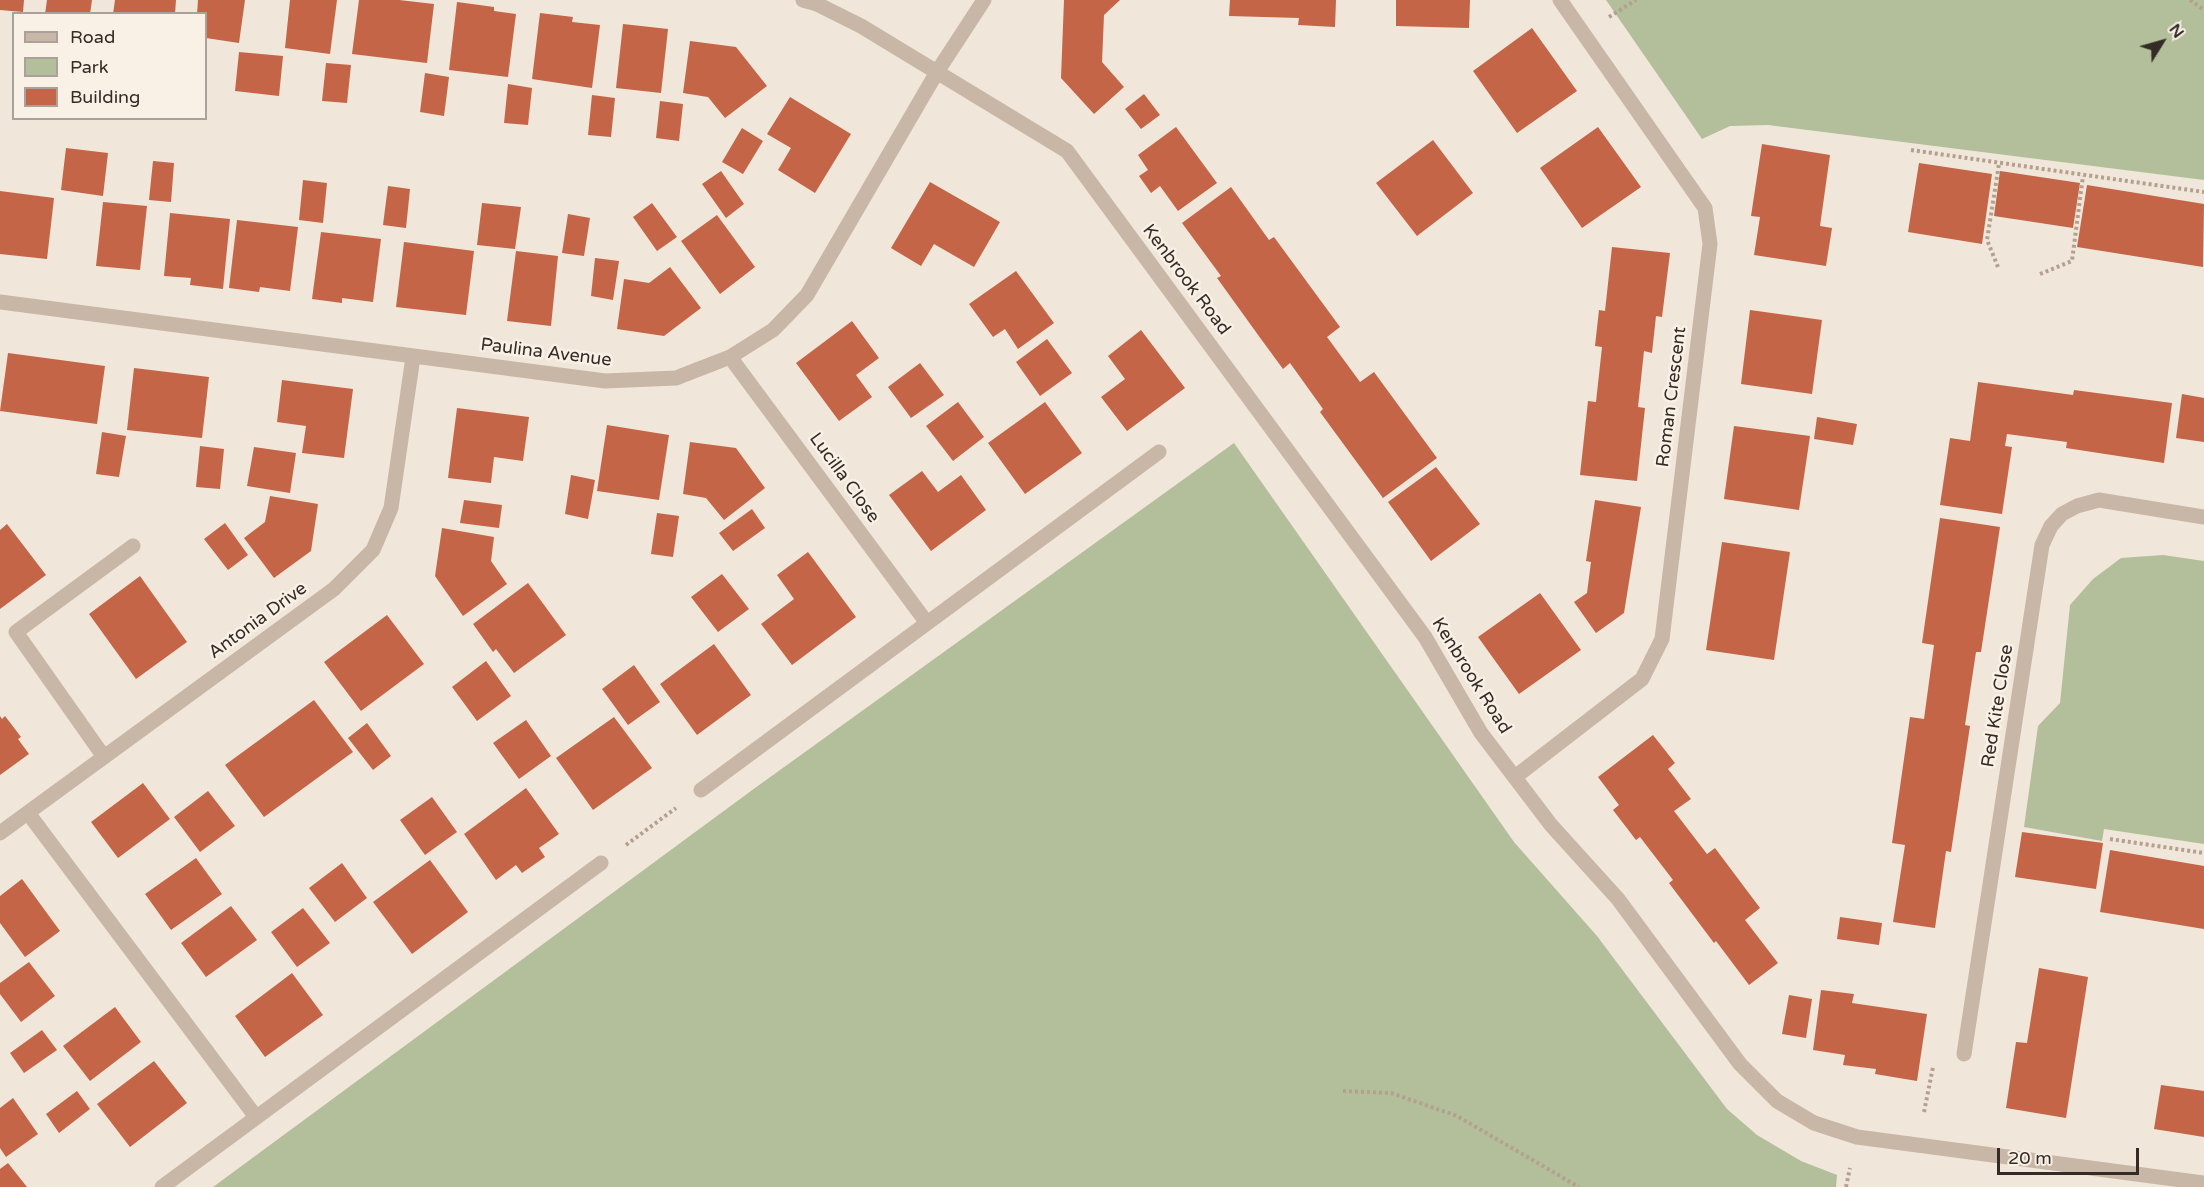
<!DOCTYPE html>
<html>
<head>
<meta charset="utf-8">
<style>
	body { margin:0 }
	#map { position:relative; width:2204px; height:1187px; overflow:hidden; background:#f1e6da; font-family:"Varela Round",sans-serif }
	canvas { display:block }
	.legend { position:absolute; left:12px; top:12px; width:195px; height:108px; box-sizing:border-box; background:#f9f0e6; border:2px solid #aaa19a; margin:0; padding:8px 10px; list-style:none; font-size:18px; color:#342b27 }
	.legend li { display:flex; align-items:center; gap:12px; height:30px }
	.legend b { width:30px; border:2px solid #aaa19a }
	.north { position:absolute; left:2132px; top:12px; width:60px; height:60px; -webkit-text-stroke:4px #f9f0e6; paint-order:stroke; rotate:53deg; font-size:16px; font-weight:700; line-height:24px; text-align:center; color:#342b27 }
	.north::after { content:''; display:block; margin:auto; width:21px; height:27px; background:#342b27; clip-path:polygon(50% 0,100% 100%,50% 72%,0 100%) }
	.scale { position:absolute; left:1997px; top:1148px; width:142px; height:27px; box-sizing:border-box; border:3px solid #342b27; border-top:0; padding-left:8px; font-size:18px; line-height:21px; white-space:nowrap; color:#342b27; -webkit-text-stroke:4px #f9f0e6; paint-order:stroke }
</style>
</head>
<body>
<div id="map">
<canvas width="2204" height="1187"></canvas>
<ul class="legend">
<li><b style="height:8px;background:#c8b6a6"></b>Road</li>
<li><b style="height:16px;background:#b2bf9a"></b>Park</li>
<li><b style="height:16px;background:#c36546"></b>Building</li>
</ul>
<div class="north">N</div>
<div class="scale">20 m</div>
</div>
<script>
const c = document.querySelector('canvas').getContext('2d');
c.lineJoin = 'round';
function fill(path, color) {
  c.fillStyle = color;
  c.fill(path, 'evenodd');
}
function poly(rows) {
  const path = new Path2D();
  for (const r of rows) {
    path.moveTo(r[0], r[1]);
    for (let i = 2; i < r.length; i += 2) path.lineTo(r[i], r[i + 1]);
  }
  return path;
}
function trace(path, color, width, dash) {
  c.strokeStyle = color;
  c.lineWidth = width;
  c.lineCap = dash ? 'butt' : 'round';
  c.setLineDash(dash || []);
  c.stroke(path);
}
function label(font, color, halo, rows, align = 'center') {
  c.font = font + ' "Varela Round",sans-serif';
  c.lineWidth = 5;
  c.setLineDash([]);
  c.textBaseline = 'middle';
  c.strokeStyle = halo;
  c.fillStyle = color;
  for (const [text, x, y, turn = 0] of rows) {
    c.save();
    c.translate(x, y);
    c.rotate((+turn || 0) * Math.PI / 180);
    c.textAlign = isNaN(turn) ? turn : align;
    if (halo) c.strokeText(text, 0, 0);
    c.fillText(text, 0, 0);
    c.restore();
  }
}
const green = poly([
	[1606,0,2204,0,2204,180,1768,125,1730,126,1702,139],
	[1234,443,1514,842,1597,936,1727,1109,1757,1135,1801,1161,1837,1175,1836,1187,213,1187,755,788],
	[2163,555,2204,561,2204,844,2104,829,2102,841,2024,827,2038,726,2060,703,2070,605,2093,579,2121,558]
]);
const building = poly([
	[0,0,24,0,23,12,0,10],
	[47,0,92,0,90,14,45,14],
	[115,0,176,0,175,14,113,14],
	[198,0,245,0,239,43,206,38,206,14,197,14],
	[290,0,337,0,330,54,285,48],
	[359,0,399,0,434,4,427,63,352,54],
	[1064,0,1120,0,1104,15,1102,62,1124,87,1094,114,1061,78],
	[1230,0,1336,0,1335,27,1298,25,1299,18,1229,16],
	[1396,0,1470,0,1469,28,1396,26],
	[457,2,494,7,494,11,516,14,508,77,449,70],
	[540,13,573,17,572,22,600,25,592,88,532,79],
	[623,24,668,29,661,93,616,88],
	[1532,28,1577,91,1517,133,1473,71],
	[690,41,736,47,767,86,725,118,708,97,683,93],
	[239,52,283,56,279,96,235,91],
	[326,63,351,65,347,103,322,101],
	[425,73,449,77,444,116,420,112],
	[508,84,532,88,528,125,504,123],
	[1144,94,1160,115,1141,129,1125,109],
	[592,95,615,98,611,137,588,135],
	[790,97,851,134,815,193,778,170,791,148,767,134],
	[660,101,683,104,679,141,656,138],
	[1176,127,1217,183,1178,211,1160,186,1151,193,1139,176,1148,170,1138,155],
	[1598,127,1641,187,1582,228,1540,168],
	[742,128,763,141,743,174,722,162],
	[1433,140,1473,193,1417,236,1376,183],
	[1762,144,1830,155,1820,226,1832,228,1826,266,1754,255,1760,217,1751,216],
	[66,148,108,153,103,196,61,190],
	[153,161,174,163,171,202,149,200],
	[1919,163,1992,174,1982,244,1908,232],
	[721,171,744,204,726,218,702,184],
	[2000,171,2080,183,2073,228,1994,216],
	[303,180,327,183,323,223,299,220],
	[930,182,1000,222,974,267,934,244,921,266,891,248],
	[2087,185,2204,204,2203,267,2077,247],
	[388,186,410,189,406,228,383,225],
	[1231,187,1269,240,1274,237,1340,327,1327,337,1360,382,1374,372,1437,458,1383,498,1320,412,1323,409,1290,363,1283,369,1261,339,1217,278,1221,276,1182,223],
	[0,191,54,198,47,259,0,254],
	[103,202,147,206,140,270,96,266],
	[482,203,521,207,515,249,477,245],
	[652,203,677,237,657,251,633,217],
	[170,213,230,219,223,289,190,285,191,278,164,276],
	[568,214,590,218,584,256,562,253],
	[717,215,755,267,720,294,681,241],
	[237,220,298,227,290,291,260,287,259,292,229,288],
	[321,232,381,239,373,302,342,298,342,303,312,299],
	[404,242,474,251,466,315,396,307],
	[1612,247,1670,253,1662,317,1656,316,1652,353,1644,351,1638,407,1645,408,1637,481,1580,475,1588,401,1596,402,1602,347,1595,346,1599,310,1605,311],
	[516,251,558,256,551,326,507,321],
	[595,258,619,261,613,300,591,296],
	[670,267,701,308,664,336,617,329,624,279,649,283],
	[1016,271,1054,323,1018,349,1005,329,993,337,969,304],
	[1750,310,1822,320,1812,394,1741,384],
	[852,321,879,358,856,375,872,397,839,421,796,363],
	[1141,330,1185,388,1127,431,1101,397,1125,379,1108,356],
	[1047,339,1072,373,1040,396,1016,362],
	[8,353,105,366,97,424,0,411],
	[920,363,944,395,911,418,888,387],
	[134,368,209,377,202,438,127,430],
	[282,380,353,389,344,458,302,453,306,426,277,422],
	[1978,382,2073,395,2074,390,2172,403,2164,463,2066,448,2067,442,2007,434,2005,446,2012,447,2002,514,1940,505,1950,438,1970,441],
	[2182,394,2204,398,2204,442,2176,438],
	[958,402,984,437,953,461,926,426],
	[1045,402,1082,453,1025,494,988,443],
	[457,408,529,417,523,461,494,457,491,483,448,478],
	[1817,417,1857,424,1853,445,1814,439],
	[607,425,669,435,659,500,597,491],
	[1734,426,1810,436,1799,510,1724,499],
	[102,432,126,436,119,477,96,474],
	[690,442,736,448,765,488,724,520,706,498,683,494],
	[200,446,224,449,220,489,196,487],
	[254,447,296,453,290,493,247,486],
	[1436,467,1480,524,1431,561,1388,502],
	[922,471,938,492,961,475,986,510,931,551,889,495],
	[571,475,595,480,588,519,565,514],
	[270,496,318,504,311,551,274,578,244,538,265,522],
	[464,500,502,505,499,528,460,523],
	[1595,500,1641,507,1624,613,1596,633,1574,602,1587,593,1591,562,1586,561],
	[752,509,765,528,733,551,719,533],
	[657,513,679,516,673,557,651,554],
	[1940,518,2000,527,1981,652,1976,652,1965,725,1970,726,1951,852,1946,851,1935,928,1893,922,1905,845,1892,843,1910,717,1924,719,1934,645,1922,643],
	[225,523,248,555,228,570,204,539],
	[7,524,46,575,0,609,0,530],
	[442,528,494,537,491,561,507,584,463,616,435,576],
	[1722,542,1790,552,1774,660,1706,650],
	[808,552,856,617,792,665,761,624,794,599,777,575],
	[722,574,749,609,718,632,691,597],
	[140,576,187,642,136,679,89,614],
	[528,583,566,635,514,673,496,649,493,652,473,624],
	[1540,593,1581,650,1519,694,1478,637],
	[387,615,424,664,361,711,324,662],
	[714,644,751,695,697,735,660,684],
	[486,661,511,696,477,721,452,687],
	[634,665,660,702,628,725,602,689],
	[314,700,353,752,264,817,225,765],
	[0,716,2,719,5,716,21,737,18,739,29,754,0,775],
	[614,717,652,768,593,810,556,758],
	[526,720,551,756,519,779,493,743],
	[367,723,391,756,373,770,348,738],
	[1653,735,1675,763,1668,769,1691,799,1674,811,1707,854,1715,848,1760,908,1745,920,1778,963,1749,985,1716,941,1714,943,1669,883,1673,880,1640,837,1636,840,1613,810,1619,805,1598,777],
	[143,783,170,819,118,858,91,822],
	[526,788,559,834,539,848,545,857,522,873,516,865,496,880,464,834],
	[208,791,235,826,200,852,174,817],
	[432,797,457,832,425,855,400,820],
	[2022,832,2103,843,2096,889,2015,877],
	[2110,850,2204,866,2204,929,2100,912],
	[196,858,222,894,171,930,145,894],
	[430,860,468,912,412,954,373,902],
	[342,863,367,898,335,922,309,888],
	[22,879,60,931,25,957,0,923,0,896],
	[231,906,257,940,206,977,181,943],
	[303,908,330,943,297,967,271,932],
	[1840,917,1882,923,1879,945,1837,939],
	[29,962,55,996,21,1022,0,994,0,983],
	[2039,968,2088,977,2066,1118,2006,1108,2016,1042,2027,1043],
	[292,973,323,1015,265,1057,235,1016],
	[1821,990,1854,994,1852,1003,1927,1014,1917,1081,1875,1074,1876,1069,1843,1065,1845,1055,1813,1050],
	[1789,995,1812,999,1806,1038,1782,1034],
	[115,1007,141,1042,90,1081,63,1046],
	[42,1030,57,1050,24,1073,10,1053],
	[154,1061,187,1103,130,1147,97,1104],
	[2161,1085,2204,1091,2204,1137,2154,1129],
	[77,1091,90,1109,59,1133,46,1114],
	[13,1098,38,1134,6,1157,0,1148,0,1108],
	[8,1163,27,1187,0,1187,0,1169]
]);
const path = poly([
	[2190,0,2204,10],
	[1609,17,1636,0],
	[1911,150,2204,192],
	[1998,267,1987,240,1999,164],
	[2040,274,2072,261,2083,176],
	[2110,839,2204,853],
	[626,845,676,808],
	[1343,1091,1391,1093,1457,1116,1579,1187],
	[1924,1112,1933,1067],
	[1846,1187,1850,1168]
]);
const minor = poly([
	[803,0,817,4,861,26,1067,151,1425,637,1481,733,1551,825,1618,899,1740,1064,1777,1101,1814,1123,1857,1137,2204,1183],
	[0,302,605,381,676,378,730,357,773,330,807,295,937,72,984,0],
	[730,357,927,623],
	[104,757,16,632,133,546],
	[1515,777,1642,679,1662,639,1710,244,1705,208,1560,0],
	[701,790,1159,452],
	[28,813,256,1117],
	[0,833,334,589,373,550,391,508,413,357],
	[1964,1054,2042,545,2051,526,2062,514,2077,506,2099,500,2204,517],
	[162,1187,601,863]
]);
const streetNames = [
	["Kenbrook Road",1186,280,53],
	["Paulina Avenue",546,353,7],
	["Roman Crescent",1672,397,-83],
	["Lucilla Close",844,478,54],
	["Antonia Drive",258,621,-36],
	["Kenbrook Road",1471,676,58],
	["Red Kite Close",1998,706,-81]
];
fill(green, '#b2bf9a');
fill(building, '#c36546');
trace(path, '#b4a090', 4, [3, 3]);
trace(minor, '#c8b6a6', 15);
label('18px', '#342b27', '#f9f0e6', streetNames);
</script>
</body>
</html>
